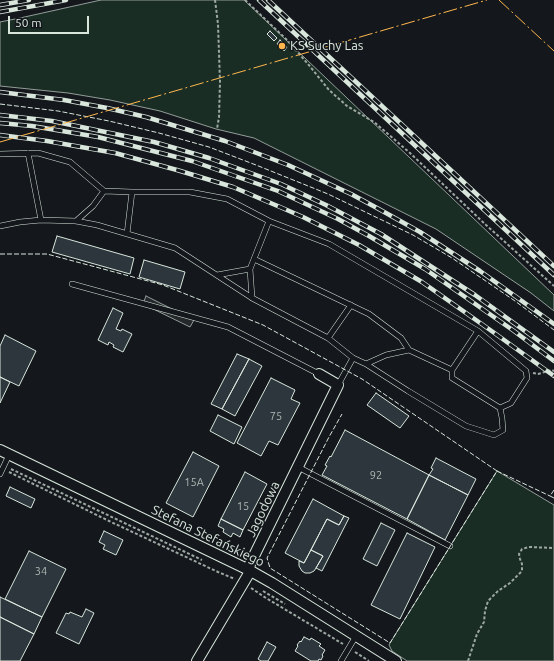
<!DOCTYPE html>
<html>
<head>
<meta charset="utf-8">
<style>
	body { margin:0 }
	#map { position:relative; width:554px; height:661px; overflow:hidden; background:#14181c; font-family:Ubuntu,sans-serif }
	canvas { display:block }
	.scale { position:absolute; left:8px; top:16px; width:81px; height:18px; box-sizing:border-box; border:2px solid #d8e6dc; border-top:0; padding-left:5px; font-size:12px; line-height:14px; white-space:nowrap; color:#d8e6dc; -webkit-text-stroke:3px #14181c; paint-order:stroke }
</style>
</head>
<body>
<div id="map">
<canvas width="554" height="661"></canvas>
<div class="scale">50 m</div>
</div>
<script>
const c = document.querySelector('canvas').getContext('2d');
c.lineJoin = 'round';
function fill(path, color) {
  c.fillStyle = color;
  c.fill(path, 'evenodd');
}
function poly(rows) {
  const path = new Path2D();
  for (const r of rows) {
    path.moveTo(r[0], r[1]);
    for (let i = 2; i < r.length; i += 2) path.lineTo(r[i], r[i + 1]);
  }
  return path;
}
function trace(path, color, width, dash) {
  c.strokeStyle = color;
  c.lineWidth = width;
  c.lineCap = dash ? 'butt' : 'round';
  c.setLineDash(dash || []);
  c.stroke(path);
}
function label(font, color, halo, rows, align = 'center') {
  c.font = font + ' Ubuntu,sans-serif';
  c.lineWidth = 3;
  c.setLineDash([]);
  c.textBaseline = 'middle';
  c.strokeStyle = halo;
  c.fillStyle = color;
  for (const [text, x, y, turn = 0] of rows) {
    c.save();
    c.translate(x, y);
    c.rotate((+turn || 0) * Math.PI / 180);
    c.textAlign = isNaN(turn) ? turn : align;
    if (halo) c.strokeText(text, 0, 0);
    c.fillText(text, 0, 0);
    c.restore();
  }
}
const green = poly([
	[101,0,244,0,554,295,554,311,531,293,436,229,254,138,216,129,160,111,110,100,68,93,0,86,0,22,20,18,101,0],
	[497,471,554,505,554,661,407,661,392,651,389,645,390,643,497,471]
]);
const parking = poly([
	[146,296,194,320,190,327,143,304,146,296]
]);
const building = poly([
	[270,31,277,38,274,41,267,34,270,31],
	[280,40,287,47,284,51,277,44,280,40],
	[57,236,134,258,130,274,52,252,57,236],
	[144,260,185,272,180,289,139,277,144,260],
	[113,308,123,313,116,329,121,331,122,329,132,334,123,352,113,347,114,345,109,342,108,345,98,340,113,308],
	[5,335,36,351,19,386,0,377,0,346,5,335],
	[237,354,249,359,222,409,211,404,237,354],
	[249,359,262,366,235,416,222,409,249,359],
	[0,377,10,382,0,403,0,377],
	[271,378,295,390,291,399,300,403,278,445,269,441,261,456,237,443,271,378],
	[376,393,409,416,400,428,367,405,376,393],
	[218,415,242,427,234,444,210,431,218,415],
	[345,430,429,475,407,519,322,475,327,466,325,465,330,456,331,457,345,430],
	[193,452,219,466,193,517,166,503,193,452],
	[436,458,476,479,468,495,429,475,433,469,431,468,436,458],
	[245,472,267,484,243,530,221,519,245,472],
	[429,475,468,495,445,540,407,519,429,475],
	[10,487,35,499,31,508,6,496,10,487],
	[313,499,344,516,339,525,327,519,304,563,285,553,313,499],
	[344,516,349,518,322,571,316,568,323,556,311,550,327,519,339,525,344,516],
	[221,519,243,530,240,537,233,533,231,537,223,532,224,529,218,526,221,519],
	[381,523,395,530,377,566,363,559,381,523],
	[104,531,123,540,116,555,103,549,105,545,99,542,104,531],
	[407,533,435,547,400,619,371,605,407,533],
	[311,550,323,556,316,568,314,571,310,573,305,573,302,571,299,566,299,561,304,563,311,550],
	[29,551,66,569,42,617,5,599,29,551],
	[0,597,42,617,34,634,0,617,0,597],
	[86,609,94,613,79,644,56,633,66,613,69,614,70,612,82,617,86,609],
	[0,617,34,634,20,661,0,661,0,617],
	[304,637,310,640,311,638,321,644,319,646,325,650,322,655,323,656,321,660,319,659,318,661,311,661,295,651,298,646,297,645,300,641,301,642,304,637],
	[267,642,276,647,268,661,261,661,258,659,267,642]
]);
const path = poly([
	[215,0,218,24,220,82,219,117,217,129],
	[245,0,287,40,308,64,329,90,347,106,374,122,410,153,486,225,554,286],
	[533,373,538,374,552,370,554,371],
	[11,469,202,560],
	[9,472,109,521,218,572,235,579],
	[251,588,266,598,343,644],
	[263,591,285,604],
	[355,652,369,661],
	[468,661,477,634,484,622,485,611,488,601,498,591,510,583,522,571,522,564,520,559,519,554,522,549,529,547,554,548]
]);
const service = poly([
	[28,153,41,220],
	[0,154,38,153,70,162,104,191],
	[76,221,93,206,104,191,132,192],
	[0,226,20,222,41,220,76,221,97,225,175,248,252,298,328,338,353,358,366,364,386,355,409,350,452,370,478,331],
	[127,234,132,192,190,192,227,199,269,221],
	[254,259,369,314,401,338,409,350],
	[217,275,250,269],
	[72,284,228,327,319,374],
	[252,298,250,269,269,221,329,244,478,331,526,371,527,378,511,403,500,408],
	[328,338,351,305],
	[366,364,408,391,466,426,494,435,503,430,502,418,500,408,452,378,452,370],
	[338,385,353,358],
	[298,467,450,546],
	[0,474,9,455],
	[341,661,356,636]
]);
const minor = poly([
	[0,450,249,570,272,583,396,661],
	[197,661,248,575,250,564,338,385,319,374]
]);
const rail = poly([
	[259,0,554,275],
	[268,0,554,266],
	[0,5,29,0],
	[0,12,66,0],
	[0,92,64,100,107,108,146,117,225,141,288,165,351,194,377,208,420,232,480,271,554,324],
	[0,115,52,121,154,142,209,158,281,184,326,205,381,234,475,295,554,352],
	[0,123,32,126,98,137,192,161,278,191,338,219,369,236,425,269,514,331,554,361],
	[0,135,47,141,115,153,177,170,233,187,280,207,303,217,359,245,422,282,493,332,554,376]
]);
const fence = poly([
	[0,104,58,111,109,121,159,133,209,147,256,165,328,194,413,235,452,258,515,301,554,330],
	[0,254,47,254,163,285,263,325,362,379,497,471,390,643,270,568,267,558,329,437,342,414],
	[497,471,550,496],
	[554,490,550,496,554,498]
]);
const power = poly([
	[499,0,554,51],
	[0,142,487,0]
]);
const markers = [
	[282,46,4,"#ffb74d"]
];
const numberNames = [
	["75",276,416],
	["92",376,475],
	["15A",194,482],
	["15",243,506],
	["34",41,571]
];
const poiNames = [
	["KS Suchy Las",290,46]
];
const streetNames = [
	["Jagodowa",263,509,-64],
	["Stefana Stefańskiego",208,536,26]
];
fill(green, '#1a2d24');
trace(green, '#939e99', 1);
fill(parking, '#24282b');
trace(parking, '#939e99', 1);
fill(building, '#2c363c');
trace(building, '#d8e6dc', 1);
trace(service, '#d8e6dc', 6);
trace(minor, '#d8e6dc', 12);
trace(path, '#9da8a2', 2, [3, 2]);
trace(service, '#14181c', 5);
trace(minor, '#14181c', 10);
trace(rail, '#d8e6dc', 4.5);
trace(rail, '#14181c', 3, [9]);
trace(fence, '#d8e6dc', 1, [5, 2]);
trace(power, '#ffb74d', 1, [14, 3, 2, 3]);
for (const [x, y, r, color] of markers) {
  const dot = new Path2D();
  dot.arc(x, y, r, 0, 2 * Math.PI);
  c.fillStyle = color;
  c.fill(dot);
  trace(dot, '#14181c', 1.5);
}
label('11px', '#adbab4', null, numberNames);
label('13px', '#d8e6dc', '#14181c', poiNames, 'left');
label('13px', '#d8e6dc', '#14181c', streetNames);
</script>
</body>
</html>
